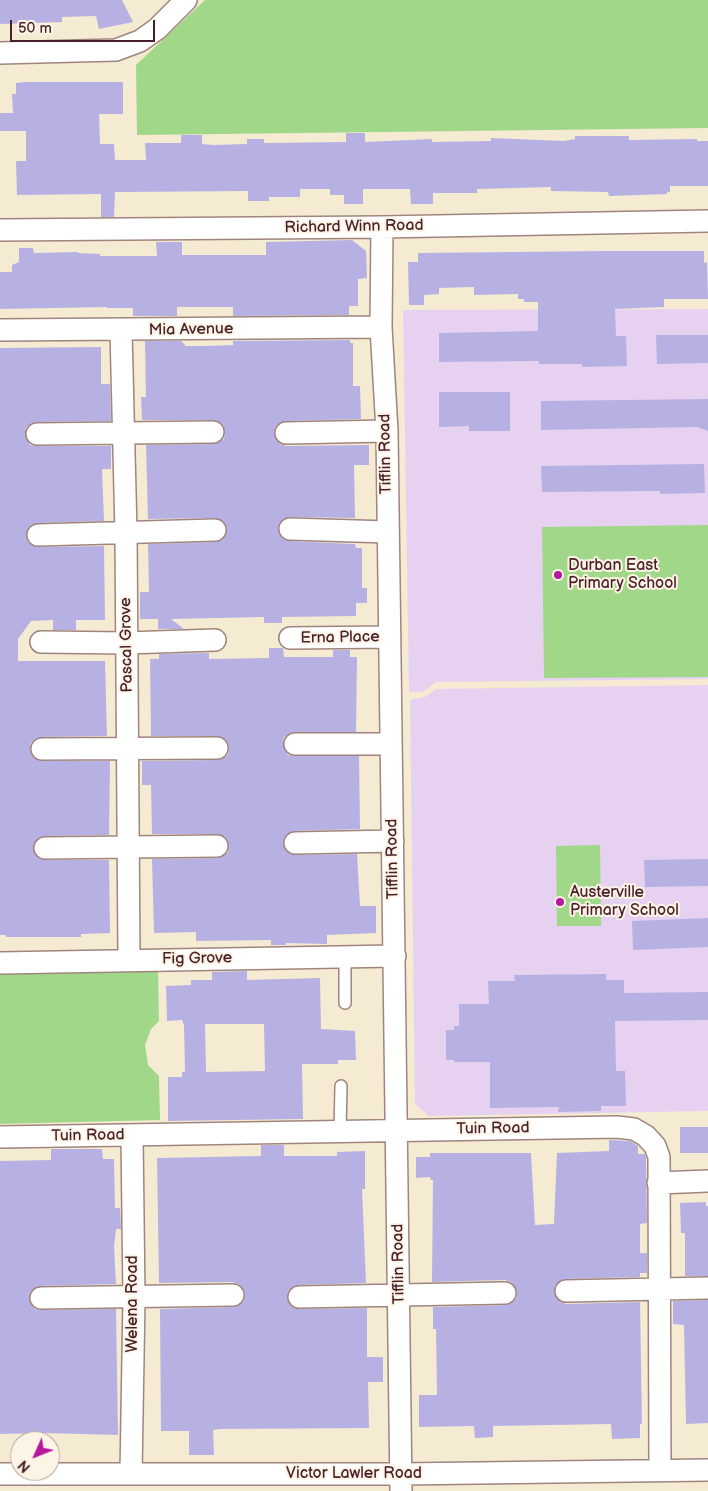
<!DOCTYPE html>
<html>
<head>
<meta charset="utf-8">
<style>
	body { margin:0 }
	#map { position:relative; width:708px; height:1491px; overflow:hidden; background:#f5ebd2; font-family:"Balsamiq Sans",sans-serif }
	canvas { display:block }
	.north { position:absolute; left:10px; top:1431px; width:50px; height:50px; box-sizing:border-box; background:#fcf5e5; border:1px solid #b59f9b; border-radius:50%; rotate:226deg; font-size:14px; font-weight:700; line-height:20px; text-align:center; color:#4a1f2b }
	.north::after { content:''; display:block; margin:auto; width:18px; height:22px; background:#b5179e; clip-path:polygon(50% 0,100% 100%,50% 72%,0 100%) }
	.scale { position:absolute; left:10px; top:20px; width:145px; height:22px; box-sizing:border-box; border:2px solid #4a1f2b; border-top:0; padding-left:6px; font-size:15px; line-height:18px; white-space:nowrap; color:#4a1f2b; -webkit-text-stroke:4px #fcf5e5; paint-order:stroke }
</style>
</head>
<body>
<div id="map">
<canvas width="708" height="1491"></canvas>
<div class="north">N</div>
<div class="scale">50 m</div>
</div>
<script>
const c = document.querySelector('canvas').getContext('2d');
c.lineJoin = 'round';
function fill(path, color) {
  c.fillStyle = color;
  c.fill(path, 'evenodd');
}
function poly(rows) {
  const path = new Path2D();
  for (const r of rows) {
    path.moveTo(r[0], r[1]);
    for (let i = 2; i < r.length; i += 2) path.lineTo(r[i], r[i + 1]);
  }
  return path;
}
function trace(path, color, width, dash) {
  c.strokeStyle = color;
  c.lineWidth = width;
  c.lineCap = dash ? 'butt' : 'round';
  c.setLineDash(dash || []);
  c.stroke(path);
}
function label(font, color, halo, rows, align = 'center') {
  c.font = font + ' "Balsamiq Sans",sans-serif';
  c.lineWidth = 4;
  c.setLineDash([]);
  c.textBaseline = 'middle';
  c.strokeStyle = halo;
  c.fillStyle = color;
  for (const [text, x, y, turn = 0] of rows) {
    c.save();
    c.translate(x, y);
    c.rotate((+turn || 0) * Math.PI / 180);
    c.textAlign = isNaN(turn) ? turn : align;
    if (halo) c.strokeText(text, 0, 0);
    c.fillText(text, 0, 0);
    c.restore();
  }
}
const built = poly([
	[708,309,708,679,436,682,423,692,409,692,403,310],
	[708,685,708,1111,429,1116,415,1104,410,700,425,697,436,689]
]);
const green = poly([
	[205,0,708,0,708,128,137,135,136,65],
	[708,525,708,677,544,678,542,527],
	[600,845,601,926,557,926,556,846],
	[0,970,158,970,159,1021,151,1029,145,1045,148,1065,159,1076,160,1120,0,1124]
]);
const building = poly([
	[0,0,122,0,133,22,99,29,96,16,62,17,62,22,0,24],
	[25,82,123,82,123,114,99,114,100,144,114,144,115,160,146,160,145,143,181,143,181,135,202,135,202,144,213,145,247,144,247,139,264,139,264,143,346,142,346,133,365,133,365,142,432,139,432,142,491,141,491,138,564,141,575,139,575,136,629,136,629,140,697,139,697,141,708,141,708,186,670,186,670,192,667,192,667,194,609,196,608,192,551,191,551,187,477,189,477,193,433,193,433,204,411,204,410,189,363,189,363,204,344,204,344,195,330,195,330,189,300,189,300,197,269,197,269,201,248,201,248,191,125,192,115,192,114,217,101,217,101,194,17,195,16,161,26,161,26,131,0,131,0,113,13,113,12,94,16,94,16,83],
	[352,240,366,251,367,278,358,279,358,306,349,306,349,315,233,316,233,307,177,307,177,316,133,316,133,308,107,308,107,307,0,309,0,272,12,272,12,265,19,262,19,248,33,248,34,253,78,252,78,253,100,254,100,256,157,256,156,242,182,242,182,255,266,255,266,242],
	[605,251,704,251,704,263,707,262,708,299,664,299,664,307,615,309,616,336,626,336,627,366,582,367,582,364,539,364,539,361,439,362,439,333,538,331,538,302,524,302,524,299,518,299,518,294,474,295,474,287,439,288,439,294,424,295,424,305,409,305,408,262,418,262,418,253],
	[656,335,708,335,708,363,657,364],
	[350,340,350,343,353,343,353,386,360,386,361,419,285,421,275,427,274,434,280,444,286,446,369,445,369,465,354,465,355,518,290,517,280,522,278,529,283,539,289,541,355,544,356,548,362,548,362,588,367,588,367,603,356,603,356,616,282,617,282,623,264,623,264,617,171,619,184,629,158,629,158,619,140,619,140,592,149,592,148,544,215,542,222,540,227,530,225,523,215,518,148,519,146,445,214,444,224,439,225,431,223,425,213,420,142,420,141,397,146,397,145,341,181,341,186,346,206,346,233,345,233,341],
	[101,347,101,384,110,384,111,421,36,422,26,427,25,435,30,445,37,446,111,446,111,469,102,469,104,521,37,523,31,525,26,535,28,542,38,547,104,546,105,620,76,620,76,630,53,630,53,620,31,621,18,639,18,661,105,661,107,736,41,737,31,742,30,750,32,756,42,761,110,761,109,835,44,836,38,838,33,848,35,855,45,860,109,860,110,933,81,934,81,937,6,937,6,935,0,935,0,348],
	[439,392,510,392,510,431,469,431,469,426,439,427],
	[708,399,708,431,697,427,541,430,541,401],
	[704,464,705,493,660,494,660,491,542,492,541,466],
	[269,648,283,648,284,657,333,657,333,650,350,650,350,657,357,657,356,732,295,732,284,737,283,744,288,755,295,756,359,756,360,829,294,831,284,837,283,844,289,854,295,855,357,854,360,906,376,906,376,933,327,935,327,944,286,943,286,945,271,945,271,940,196,941,196,932,154,933,152,859,218,858,228,853,229,845,227,839,217,834,152,834,151,785,142,785,142,761,218,760,228,755,229,747,227,741,217,736,151,736,150,659,159,659,159,654,209,653,209,659,269,658],
	[708,859,708,886,645,887,644,860],
	[708,918,708,947,633,950,632,921],
	[247,971,247,980,320,978,321,1029,355,1031,356,1060,338,1060,338,1064,302,1064,303,1119,168,1121,168,1077,182,1077,182,1072,185,1072,184,1025,182,1020,167,1021,166,986,191,985,191,980,212,980,212,972],
	[205,1024,264,1024,265,1071,206,1072],
	[606,974,606,980,624,980,624,993,708,992,708,1020,615,1021,616,1071,625,1071,626,1106,601,1106,601,1111,558,1112,559,1107,490,1108,490,1062,454,1062,454,1060,446,1060,446,1030,454,1030,454,1026,459,1026,459,1004,489,1004,488,981,515,981,514,975],
	[680,1127,708,1127,708,1153,680,1153],
	[609,1140,630,1141,638,1146,638,1154,645,1154,646,1157,647,1223,640,1224,640,1253,647,1253,647,1273,640,1273,640,1277,565,1279,555,1285,554,1292,560,1302,566,1304,640,1302,642,1424,640,1424,640,1438,612,1439,611,1424,493,1426,493,1437,475,1438,474,1426,419,1427,419,1395,437,1395,436,1329,433,1329,433,1307,506,1305,516,1299,517,1292,511,1282,505,1280,432,1282,433,1180,431,1180,430,1177,416,1178,416,1157,430,1157,430,1153,531,1153,535,1225,554,1224,557,1153,609,1151],
	[261,1145,284,1145,284,1156,337,1156,337,1152,365,1151,365,1189,362,1189,366,1283,298,1285,288,1291,287,1298,293,1308,299,1309,367,1308,367,1357,383,1357,383,1382,368,1382,369,1428,219,1429,213,1430,214,1455,189,1455,189,1431,161,1431,160,1309,234,1307,244,1301,245,1294,239,1284,233,1282,159,1283,157,1158,261,1156],
	[51,1149,102,1149,103,1159,114,1159,115,1208,120,1208,121,1229,116,1229,114,1247,116,1284,40,1286,30,1292,29,1299,35,1309,41,1310,116,1309,118,1435,44,1433,0,1434,0,1161,51,1160],
	[706,1202,706,1206,708,1206,708,1276,685,1276,685,1233,681,1233,680,1203],
	[708,1300,708,1423,686,1424,684,1325,673,1324,673,1301]
]);
const service = poly([
	[345,957,345,1003],
	[340,1132,341,1086]
]);
const minor = poly([
	[0,53,116,50,140,41,157,29,186,0],
	[382,227,381,327,387,431,401,1491],
	[0,230,382,227,708,221],
	[0,330,381,327],
	[121,330,126,533,129,960],
	[286,433,387,431],
	[37,434,213,432],
	[290,529,388,532],
	[38,535,215,530],
	[290,638,390,637],
	[41,642,127,643,215,640],
	[295,744,390,744],
	[42,749,217,748],
	[295,843,393,841],
	[45,848,217,846],
	[0,963,395,956],
	[0,1137,617,1127,634,1129,646,1136,655,1146,659,1157,660,1470],
	[658,1183,708,1181],
	[566,1291,708,1288],
	[299,1297,505,1293],
	[41,1298,233,1295],
	[131,1473,134,1298,132,1136],
	[0,1474,401,1474,708,1470]
]);
const markers = [
	[558,575,5,"#b5179e"],
	[560,902,5,"#b5179e"]
];
const streetNames = [
	["Richard Winn Road",354,227,-1],
	["Mia Avenue",191,330,-1],
	["Tifflin Road",386,454,-91],
	["Erna Place",340,638,-1],
	["Pascal Grove",127,645,-91],
	["Tifflin Road",393,859,-91],
	["Fig Grove",197,959,-1],
	["Tuin Road",493,1129,-1],
	["Tuin Road",88,1136,-1],
	["Tifflin Road",399,1264,-91],
	["Welena Road",133,1304,-90],
	["Victor Lawler Road",354,1474]
];
const poiNames = [
	["Durban East",568,566],
	["Primary School",568,584],
	["Austerville",570,893],
	["Primary School",570,911]
];
fill(built, '#e6d2f0');
fill(green, '#a1d789');
fill(building, '#b7b1e3');
trace(service, '#a0857e', 14);
trace(minor, '#a0857e', 24);
trace(service, '#fff', 11);
trace(minor, '#fff', 21);
for (const [x, y, r, color] of markers) {
  const dot = new Path2D();
  dot.arc(x, y, r, 0, 2 * Math.PI);
  c.fillStyle = color;
  c.fill(dot);
  trace(dot, '#fcf5e5', 2);
}
label('16px', '#4a1f2b', '#fcf5e5', streetNames);
label('16px', '#4a1f2b', '#fcf5e5', poiNames, 'left');
</script>
</body>
</html>
